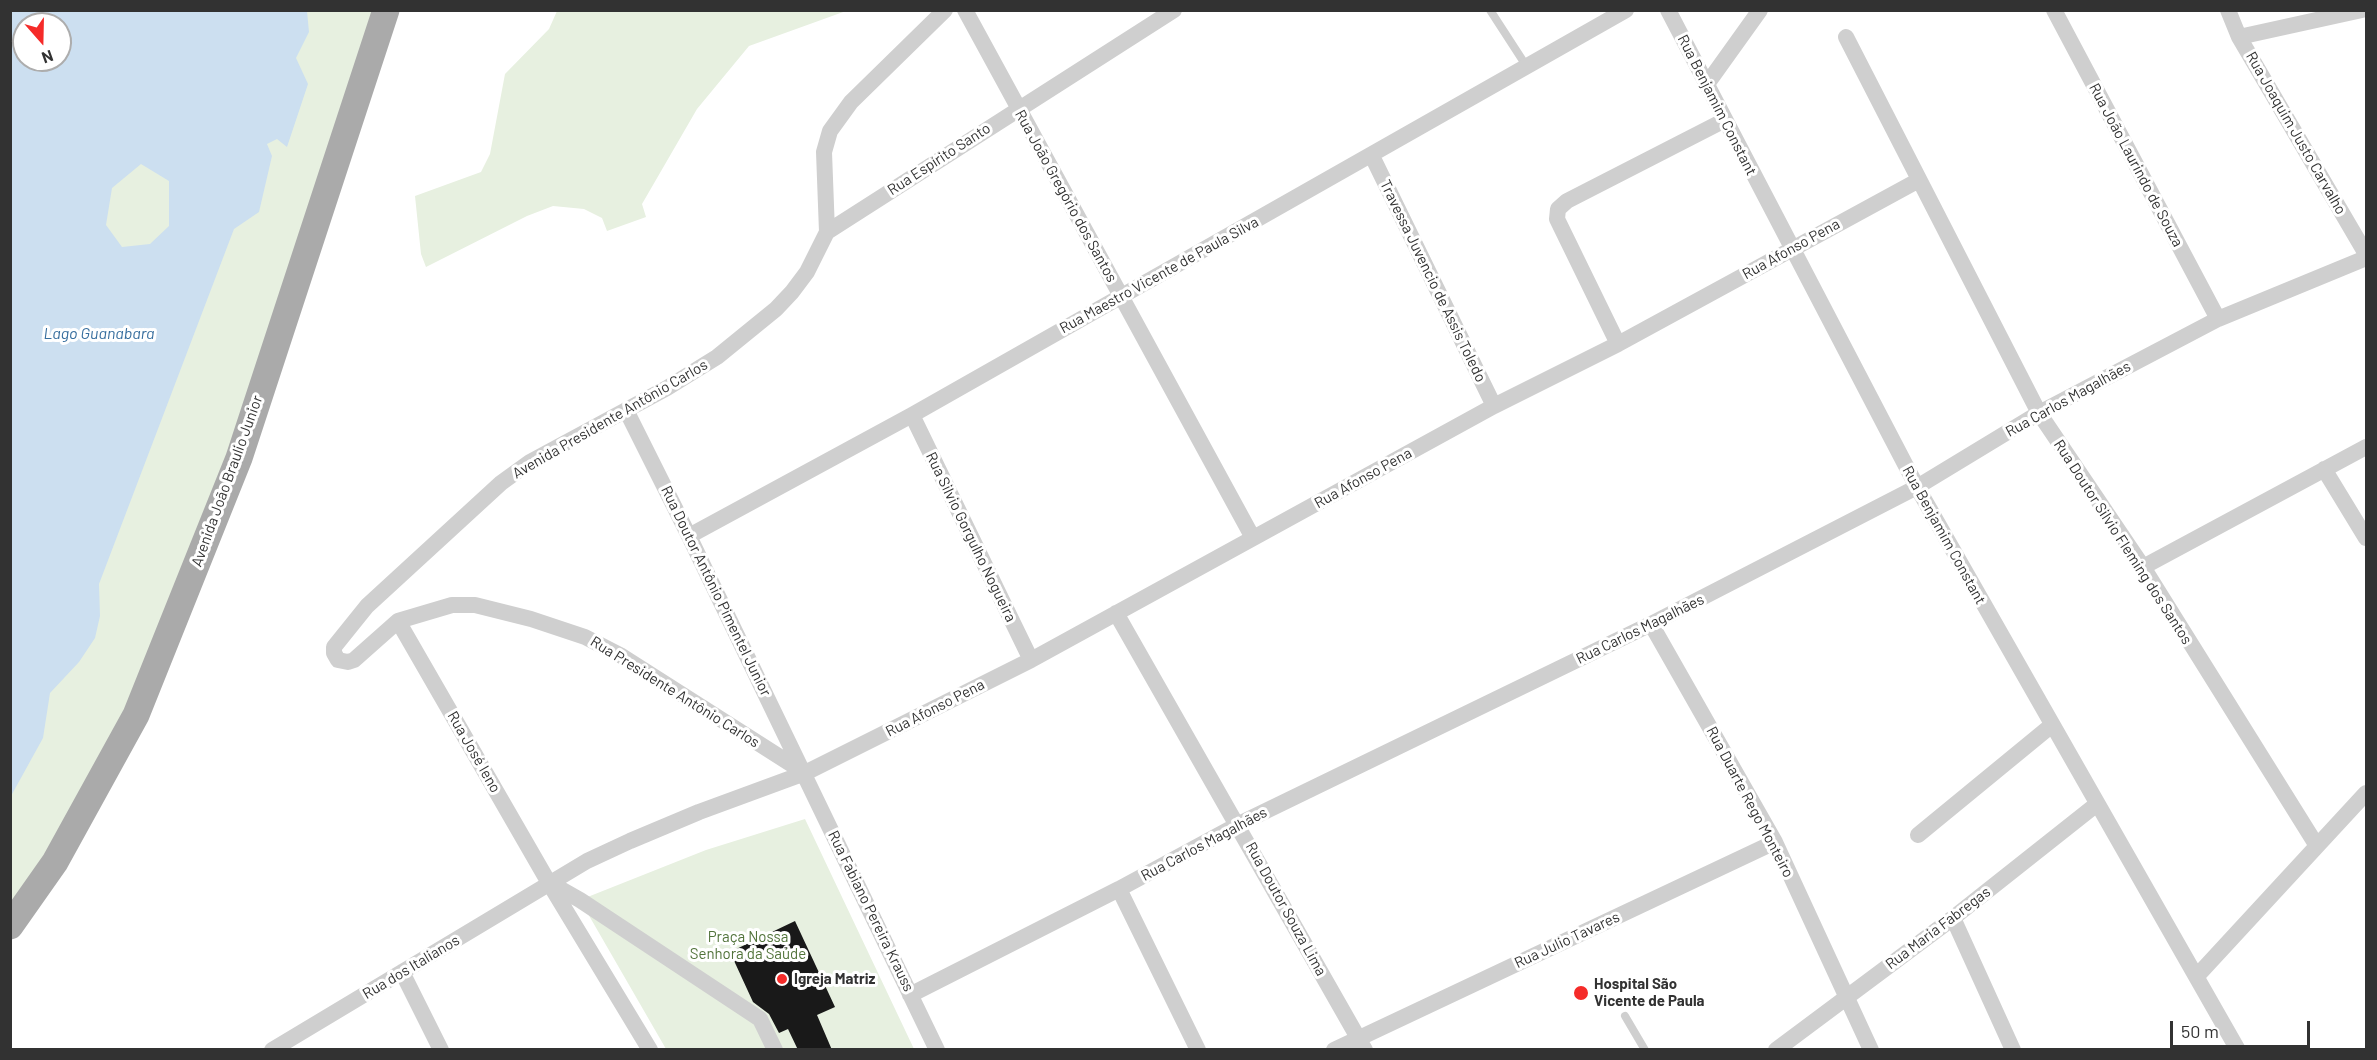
<!DOCTYPE html>
<html>
<head>
<meta charset="utf-8">
<style>
	body { margin:0 }
	#map { position:relative; width:2377px; height:1060px; overflow:hidden; background:#fff; font-family:Barlow,sans-serif }
	canvas { display:block }
	.frame { position:absolute; inset:0; border:12px solid #323232; pointer-events:none }
	.north { position:absolute; left:12px; top:12px; width:60px; height:60px; box-sizing:border-box; background:#fff; border:2px solid #adadad; border-radius:50%; rotate:160deg; font-size:16px; font-weight:700; line-height:24px; text-align:center; color:#323232 }
	.north::after { content:''; display:block; margin:auto; width:21px; height:27px; background:#f52b29; clip-path:polygon(50% 0,100% 100%,50% 72%,0 100%) }
	.scale { position:absolute; left:2170px; top:1021px; width:140px; height:27px; box-sizing:border-box; border:3px solid #323232; border-top:0; padding-left:8px; font-size:18px; line-height:21px; white-space:nowrap; color:#323232; -webkit-text-stroke:4px #fff; paint-order:stroke }
</style>
</head>
<body>
<div id="map">
<canvas width="2377" height="1060"></canvas>
<div class="frame"></div>
<div class="north">N</div>
<div class="scale">50 m</div>
</div>
<script>
const c = document.querySelector('canvas').getContext('2d');
c.lineJoin = 'round';
function fill(path, color) {
  c.fillStyle = color;
  c.fill(path, 'evenodd');
}
function poly(rows) {
  const path = new Path2D();
  for (const r of rows) {
    path.moveTo(r[0], r[1]);
    for (let i = 2; i < r.length; i += 2) path.lineTo(r[i], r[i + 1]);
  }
  return path;
}
function trace(path, color, width, dash) {
  c.strokeStyle = color;
  c.lineWidth = width;
  c.lineCap = dash ? 'butt' : 'round';
  c.setLineDash(dash || []);
  c.stroke(path);
}
function label(font, color, halo, rows, align = 'center') {
  c.font = font + ' Barlow,sans-serif';
  c.lineWidth = 6;
  c.setLineDash([]);
  c.textBaseline = 'middle';
  c.strokeStyle = halo;
  c.fillStyle = color;
  for (const [text, x, y, turn = 0] of rows) {
    c.save();
    c.translate(x, y);
    c.rotate((+turn || 0) * Math.PI / 180);
    c.textAlign = isNaN(turn) ? turn : align;
    if (halo) c.strokeText(text, 0, 0);
    c.fillText(text, 0, 0);
    c.restore();
  }
}
const green = poly([
	[11,11,386,11,136,715,11,926],
	[24,24,60,24,60,60,24,60],
	[557,11,557,10,846,11,749,46,697,109,642,204,646,217,607,231,602,218,584,209,553,206,527,216,426,267,421,254,415,196,481,172,490,154,505,74,549,29],
	[805,819,914,1049,666,1049,580,900,706,850]
]);
const water = poly([
	[11,10,307,11,309,32,296,58,308,84,287,147,277,139,267,144,272,156,259,212,234,229,99,584,100,616,95,638,79,662,50,693,43,738,11,796],
	[24,24,60,24,60,60,24,60],
	[141,164,169,181,169,226,150,244,122,247,106,225,112,188]
]);
const building = poly([
	[795,921,835,1007,817,1015,832,1050,798,1050,788,1029,779,1033,769,1014,753,1002,730,952]
]);
const lane = poly([
	[1490,10,1527,67],
	[1625,1016,1645,1050]
]);
const street = poly([
	[965,10,1253,538],
	[1668,10,1917,487,2238,1050],
	[2054,10,2218,319],
	[2228,10,2239,37,2366,254],
	[1846,37,2039,413,2143,567,2317,846],
	[2239,37,2362,10],
	[1707,84,1760,10],
	[1372,156,1494,406],
	[827,232,1174,10],
	[1618,344,1557,219,1558,209,1567,201,1725,120],
	[626,410,689,536,937,1050],
	[912,415,1031,660],
	[2324,469,2366,538],
	[689,536,912,415,1626,10],
	[2143,567,2366,447],
	[1116,613,1365,1050],
	[398,621,549,883,650,1050],
	[1651,624,1775,842,1871,1050],
	[805,773,620,655,585,637,531,619,475,605,452,605,398,621,354,660,348,662,338,660,334,653,334,647,367,606,501,483,530,462,667,388,717,357,776,309,792,292,807,272,827,232,824,152,830,131,851,102,945,10],
	[1918,835,2052,725],
	[550,883,580,900,760,1019,775,1050],
	[1119,889,1198,1050],
	[1953,918,2013,1050],
	[402,972,441,1050],
	[2197,976,2366,793],
	[910,995,1119,889,1239,824,1651,624,1917,487,2039,413,2218,319,2366,258],
	[272,1050,587,861,630,841,699,812,805,773,1031,660,1494,406,1618,344,1919,180],
	[1334,1050,1775,842],
	[1776,1050,1953,918,2097,804]
]);
const primary = poly([
	[10,926,55,862,136,715,239,458,386,10]
]);
const markers = [
	[782,979,6,"#f52b29"],
	[1581,993,8,"#f52b29"]
];
const streetNames = [
	["Rua Benjamim Constant",1717,105,63],
	["Rua Joaquim Justo Carvalho",2296,133,60],
	["Rua Espírito Santo",939,159,-33],
	["Rua João Laurindo de Souza",2136,165,62],
	["Rua João Gregório dos Santos",1066,196,61],
	["Rua Afonso Pena",1791,249,-29],
	["Rua Maestro Vicente de Paula Silva",1159,275,-29],
	["Travessa Juvencio de Assis Toledo",1433,281,64],
	["Rua Carlos Magalhães",2068,399,-29],
	["Avenida Presidente Antônio Carlos",610,419,-30],
	["Rua Afonso Pena",1363,478,-29],
	["Avenida João Braulio Junior",227,481,-70],
	["Rua Benjamim Constant",1944,535,61],
	["Rua Silvio Gorgulho Nogueira",971,537,64],
	["Rua Doutor Silvio Fleming dos Santos",2123,542,57],
	["Rua Doutor Antônio Pimentel Junior",716,591,64],
	["Rua Carlos Magalhães",1640,629,-26],
	["Rua Presidente Antônio Carlos",675,692,32],
	["Rua Afonso Pena",935,708,-27],
	["Rua José Ieno",474,752,60],
	["Rua Duarte Rego Monteiro",1750,802,62],
	["Rua Carlos Magalhães",1204,844,-28],
	["Rua Doutor Souza Lima",1286,909,61],
	["Rua Fabiano Pereira Krauss",871,911,64],
	["Rua Maria Fabregas",1938,928,-37],
	["Rua Julio Tavares",1567,940,-25],
	["Rua dos Italianos",411,967,-31]
];
const parkNames = [
	["Praça Nossa",748,937],
	["Senhora da Saúde",748,954]
];
const poiNames = [
	["Igreja Matriz",794,979],
	["Hospital São",1594,984],
	["Vicente de Paula",1594,1001]
];
const waterNames = [
	["Lago Guanabara",99,334]
];
fill(green, '#e7f0e0');
fill(water, '#ccdff0');
fill(building, '#191919');
trace(lane, '#cfcfcf', 8);
trace(street, '#cfcfcf', 16);
trace(primary, '#aaa', 27);
for (const [x, y, r, color] of markers) {
  const dot = new Path2D();
  dot.arc(x, y, r, 0, 2 * Math.PI);
  c.fillStyle = color;
  c.fill(dot);
  trace(dot, '#fff', 2);
}
label('15px', '#323232', '#fff', streetNames);
label('15px', '#51733a', '#fff', parkNames);
label('bold 15px', '#323232', '#fff', poiNames, 'left');
label('italic 16px', '#376e9e', '#fff', waterNames);
</script>
</body>
</html>
